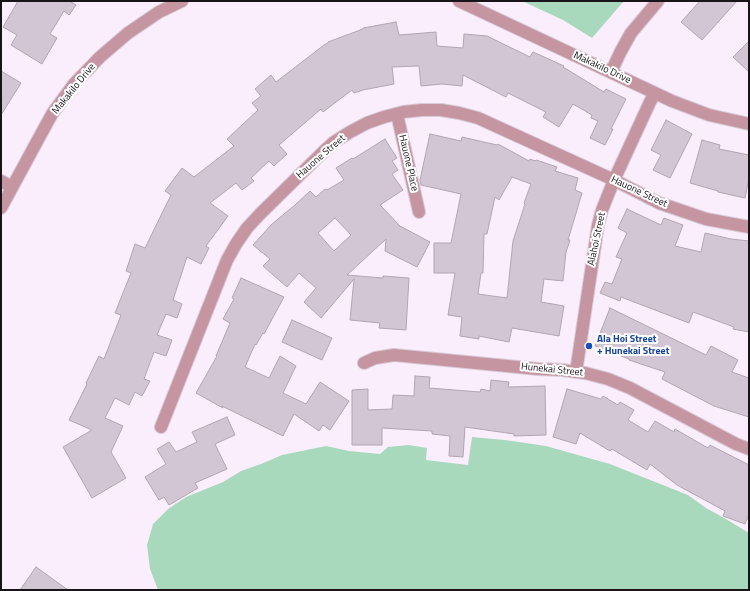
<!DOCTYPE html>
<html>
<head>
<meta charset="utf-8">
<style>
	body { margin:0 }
	#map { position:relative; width:750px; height:591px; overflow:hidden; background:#fbeefc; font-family:"Titillium Web",sans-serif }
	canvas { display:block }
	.frame { position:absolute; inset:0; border:2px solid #181419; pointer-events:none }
</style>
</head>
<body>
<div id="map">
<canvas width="750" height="591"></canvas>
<div class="frame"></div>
</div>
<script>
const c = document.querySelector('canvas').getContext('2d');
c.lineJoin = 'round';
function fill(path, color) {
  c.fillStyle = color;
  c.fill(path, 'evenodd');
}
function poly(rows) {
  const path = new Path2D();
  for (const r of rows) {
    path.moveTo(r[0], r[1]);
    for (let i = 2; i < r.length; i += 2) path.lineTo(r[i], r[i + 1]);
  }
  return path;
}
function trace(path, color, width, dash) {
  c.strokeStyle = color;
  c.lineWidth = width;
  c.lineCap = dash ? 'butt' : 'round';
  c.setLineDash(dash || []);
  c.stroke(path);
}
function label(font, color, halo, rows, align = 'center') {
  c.font = font + ' "Titillium Web",sans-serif';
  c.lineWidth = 4;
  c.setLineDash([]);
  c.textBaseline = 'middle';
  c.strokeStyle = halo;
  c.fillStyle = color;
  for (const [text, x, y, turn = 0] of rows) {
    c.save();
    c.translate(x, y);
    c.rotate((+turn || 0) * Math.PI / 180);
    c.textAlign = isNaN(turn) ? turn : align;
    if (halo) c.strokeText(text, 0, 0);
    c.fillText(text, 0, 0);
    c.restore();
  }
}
const green = poly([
	[522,1,624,1,592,38,563,20],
	[472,437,505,440,546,446,610,464,688,495,706,508,726,519,749,533,749,590,158,590,150,569,147,545,153,524,168,509,186,497,223,482,241,471,261,464,282,455,326,446,349,451,380,454,388,447,409,445,427,448,426,460,468,465]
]);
const building = poly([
	[18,1,71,1,71,2,76,5,69,15,64,11,50,34,57,38,42,64,11,45,17,35,3,27,18,1],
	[700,1,737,1,702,40,681,22,700,1],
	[396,22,399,35,436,32,437,46,463,48,464,34,487,36,530,57,533,52,564,66,563,67,604,92,606,89,626,99,611,129,613,129,605,145,590,138,598,121,591,118,592,115,573,104,559,127,543,117,546,112,508,93,506,97,463,75,462,86,442,84,421,86,419,66,392,67,394,84,363,90,354,93,352,90,323,112,321,109,279,145,287,154,274,166,269,161,251,178,254,181,242,190,236,183,210,203,228,216,206,246,209,248,201,264,187,257,173,300,182,304,177,318,166,314,157,335,172,340,166,356,154,352,144,379,150,381,142,396,135,392,129,405,115,398,105,418,123,426,111,452,126,478,92,498,63,447,92,430,69,420,87,384,86,383,99,356,104,359,121,315,115,313,131,273,126,271,135,244,145,248,171,195,165,191,182,168,194,177,234,146,227,139,258,110,252,103,261,96,255,89,271,75,276,82,324,45,328,43,328,42,363,29,363,28,396,22],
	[749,41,749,72,733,57,749,41],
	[1,71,21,83,1,115,1,71],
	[666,120,692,134,670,178,653,170,661,155,651,150,666,120],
	[430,134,461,141,462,137,497,145,498,144,529,161,530,159,535,161,536,160,557,167,555,171,578,178,575,190,582,193,568,240,570,240,566,252,563,281,544,279,541,302,564,306,559,336,512,328,509,342,479,336,479,339,460,336,462,317,448,315,455,273,434,273,434,243,451,243,461,194,421,185,420,180,430,134],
	[512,177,531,184,524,203,525,204,513,241,507,298,478,294,481,273,483,273,484,234,487,234,495,197,499,200,512,177],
	[385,139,397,158,392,161,398,170,392,174,403,190,380,205,400,226,430,242,417,267,385,251,386,239,347,275,383,278,383,276,409,278,406,330,379,328,380,323,350,320,354,279,321,318,304,302,316,288,299,273,287,287,263,266,270,259,253,245,272,224,295,205,310,191,316,197,325,189,327,190,344,180,336,168,352,158,353,159,385,139],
	[335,218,351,235,334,251,318,233,335,218],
	[702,140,720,145,719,149,749,155,749,178,745,198,718,192,718,191,690,183,702,140],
	[627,209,661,225,664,218,683,225,675,246,701,252,705,233,731,239,749,241,749,332,733,329,734,327,693,312,689,323,621,297,620,301,600,293,605,282,612,284,622,259,616,257,627,233,618,228,627,209],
	[241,278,284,297,264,334,263,333,256,345,255,344,245,367,269,378,280,356,296,366,283,393,306,404,320,382,349,401,330,430,323,425,319,431,294,414,283,436,222,406,223,408,196,393,217,356,216,356,230,323,223,319,234,299,232,298,241,278],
	[610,308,706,355,711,346,738,360,732,372,749,378,749,417,714,406,662,379,665,372,629,360,629,359,595,346,610,308],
	[292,320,332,338,322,360,282,342,292,320],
	[415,376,430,377,429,388,480,392,481,389,490,391,491,380,509,382,508,387,545,386,546,435,514,436,514,434,465,427,463,457,449,456,450,436,432,434,432,431,382,428,382,445,352,445,352,390,368,389,368,410,392,409,393,395,414,396,415,376],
	[567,389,601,399,603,396,618,405,620,402,634,410,628,420,648,432,655,421,674,432,675,429,708,448,710,445,749,465,749,514,745,524,723,516,725,511,677,485,650,464,647,470,612,449,610,451,580,433,576,444,553,437,567,389],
	[227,417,235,435,215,444,227,469,195,483,198,488,169,505,164,497,159,500,145,477,166,464,157,449,169,442,176,452,197,442,192,432,227,417],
	[36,567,68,590,20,590,36,567]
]);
const minor = poly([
	[459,1,672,101,709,115,749,124],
	[611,72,621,51,631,33,658,1],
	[397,114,419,212],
	[1,181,12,187],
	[1,208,34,147,52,114,74,84,100,57,128,33,159,12,182,1],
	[364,363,375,358,394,355,538,369,562,370,585,373,608,379,630,388,736,444,749,449],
	[576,372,598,225,602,210,614,180,650,102,655,93],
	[161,427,227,260,236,244,247,228,260,214,320,155,334,142,350,132,367,123,384,117,403,112,422,110,441,110,459,113,478,118,614,180,659,203,706,219,749,227]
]);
const markers = [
	[589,346,4,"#1a4fb4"]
];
const streetNames = [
	["Makakilo Drive",602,68,25],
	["Makakilo Drive",74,89,-51],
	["Hauone Street",321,157,-41],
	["Hauone Place",408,163,77],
	["Hauone Street",639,192,25],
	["Alahoi Street",597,239,-78],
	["Hunekai Street",552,370,6]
];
const transitNames = [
	["Ala Hoi Street",597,340],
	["+ Hunekai Street",597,352]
];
fill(green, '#a8d9bd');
fill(building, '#d3c6d4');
trace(building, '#b1a5b2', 1);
trace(minor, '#d7cbd8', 14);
trace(minor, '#c595a1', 12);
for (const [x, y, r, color] of markers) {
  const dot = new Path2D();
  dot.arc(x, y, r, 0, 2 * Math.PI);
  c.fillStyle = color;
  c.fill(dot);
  trace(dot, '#fff', 1.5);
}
label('10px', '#181419', '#fff', streetNames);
label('bold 10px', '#164399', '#fff', transitNames, 'left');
</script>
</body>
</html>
